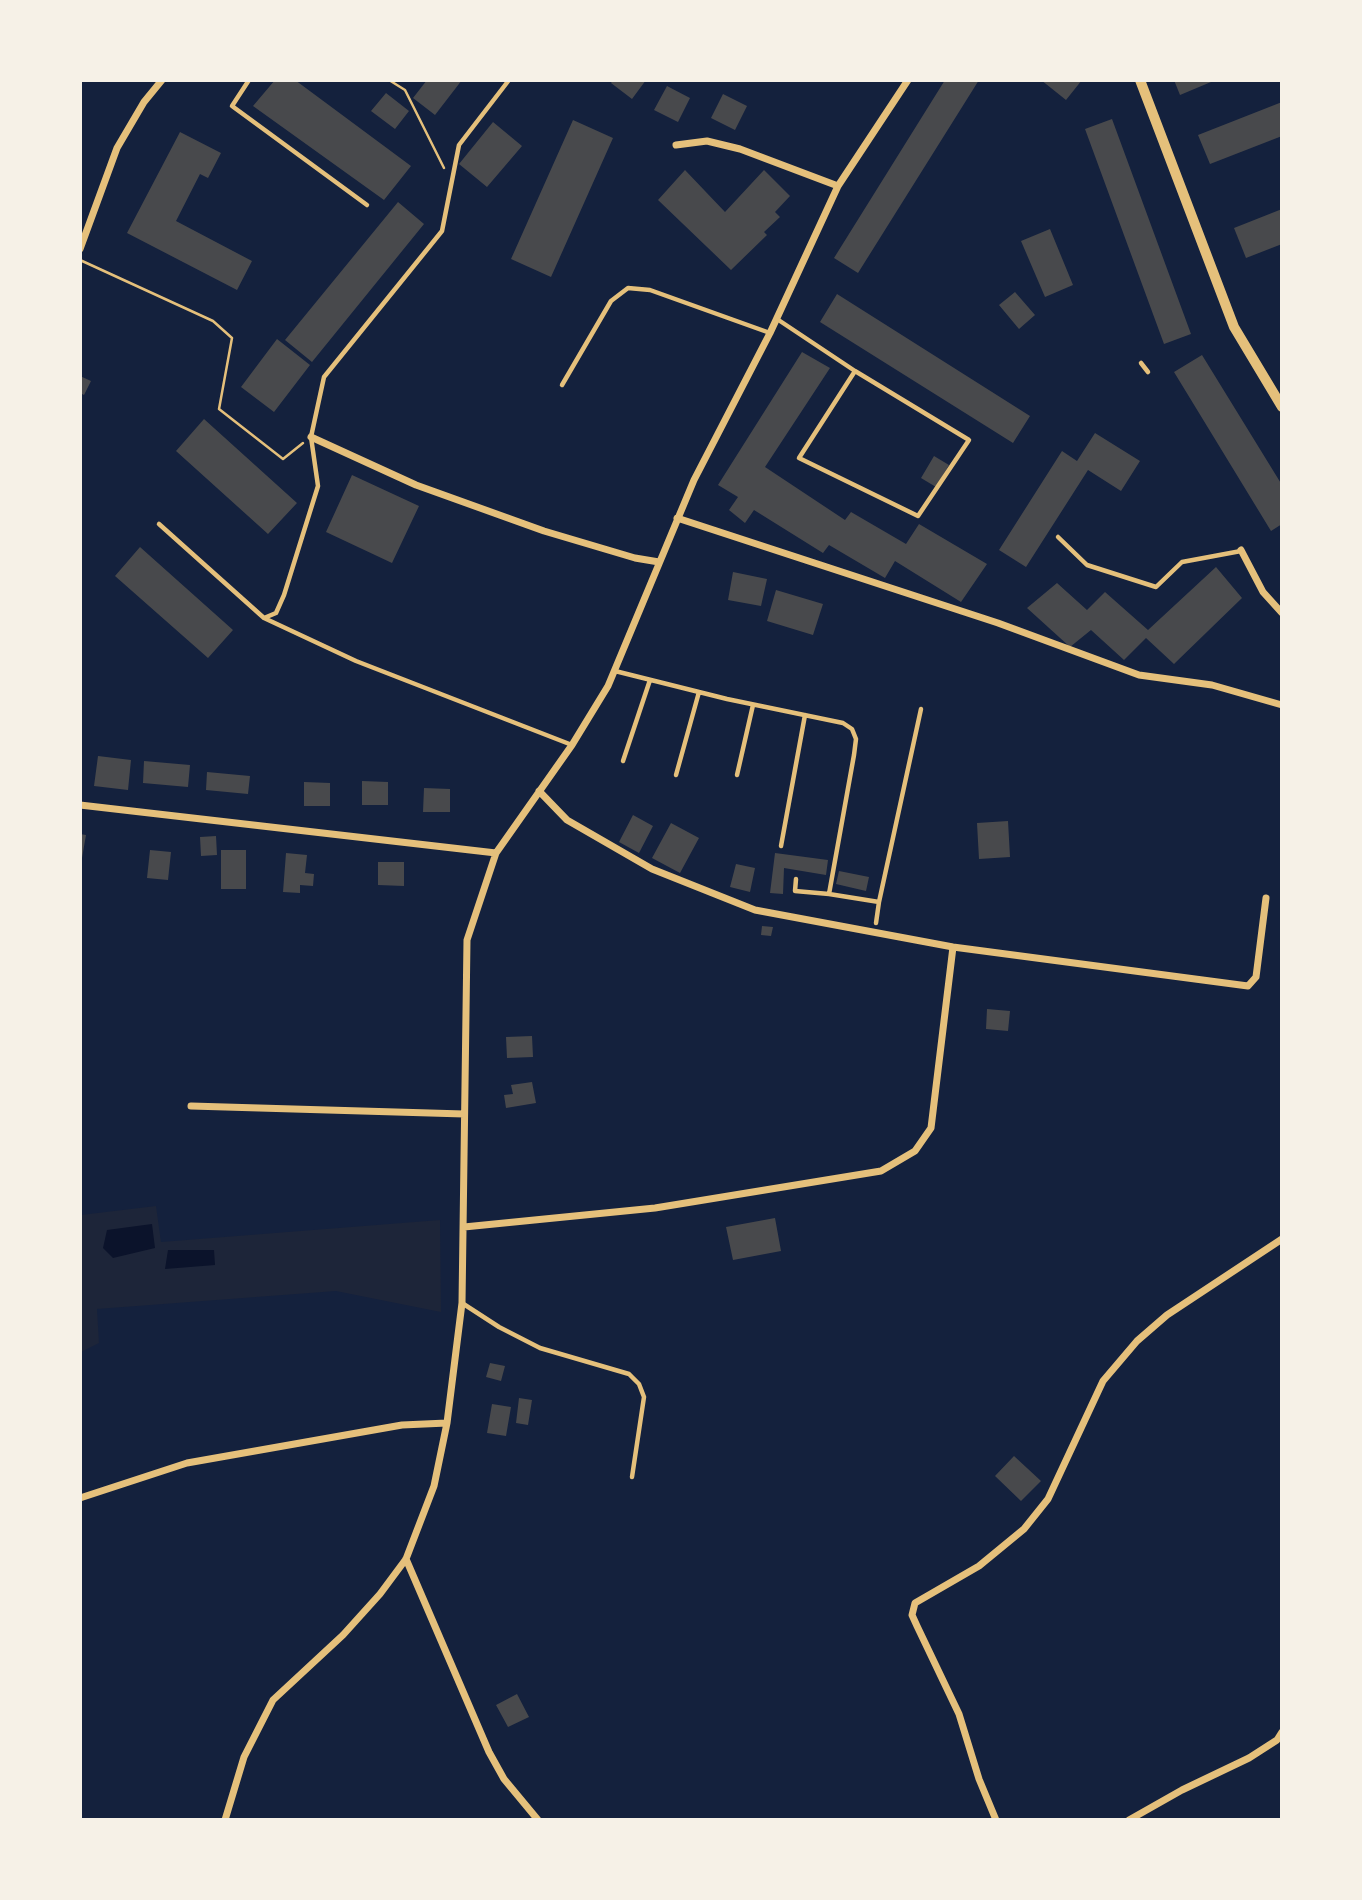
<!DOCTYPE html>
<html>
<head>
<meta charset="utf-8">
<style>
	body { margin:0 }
	#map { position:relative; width:1362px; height:1900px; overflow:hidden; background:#14213d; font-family:"Alegreya Sans",sans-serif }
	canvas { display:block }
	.frame { position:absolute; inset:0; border:82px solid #f6f1e7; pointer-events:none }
</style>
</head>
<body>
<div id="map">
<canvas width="1362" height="1900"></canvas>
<div class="frame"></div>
</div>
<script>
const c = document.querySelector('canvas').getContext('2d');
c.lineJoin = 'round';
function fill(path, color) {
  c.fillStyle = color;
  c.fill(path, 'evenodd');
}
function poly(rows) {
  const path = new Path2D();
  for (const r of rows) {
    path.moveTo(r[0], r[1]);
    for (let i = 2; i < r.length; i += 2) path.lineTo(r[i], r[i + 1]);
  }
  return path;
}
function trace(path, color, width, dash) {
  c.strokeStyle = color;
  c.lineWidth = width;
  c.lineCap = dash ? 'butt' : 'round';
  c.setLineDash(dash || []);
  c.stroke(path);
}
const green = poly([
	[156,1206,161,1242,440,1220,441,1312,336,1291,97,1309,99,1343,81,1352,81,1215]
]);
const water = poly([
	[152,1224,155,1248,113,1258,103,1248,107,1230],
	[168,1250,214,1250,215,1265,165,1269]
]);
const building = poly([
	[275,80,295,80,411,166,384,200,253,106],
	[427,80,462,80,435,115,413,98],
	[613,80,646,80,632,99,611,83],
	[945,80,979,80,858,273,834,258],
	[1041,80,1082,80,1066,100],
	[1174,80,1210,80,1211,82,1180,95],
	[667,86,690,98,678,122,654,110],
	[386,93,409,111,395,129,371,111],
	[723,94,747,106,735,130,711,118],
	[1282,102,1282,136,1210,164,1198,135],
	[1112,119,1191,334,1164,344,1085,129],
	[573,120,613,138,551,277,511,259],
	[493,122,522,146,487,187,459,164],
	[180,132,221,153,208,178,200,174,176,221,252,261,237,290,127,233],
	[685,170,725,212,764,170,790,196,775,212,780,217,764,232,767,235,731,270,658,200],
	[398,202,424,224,312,362,285,340],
	[1282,209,1282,244,1246,258,1234,228],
	[1050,229,1073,285,1045,297,1021,241],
	[1015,292,1035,315,1019,329,999,305],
	[837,294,1030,416,1013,443,820,322],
	[277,339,310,365,274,412,241,387],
	[802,352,830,368,765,467,845,520,851,512,906,544,919,524,987,564,961,602,895,561,885,578,829,545,823,553,754,510,745,523,729,510,738,497,718,485],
	[1202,355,1282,485,1282,524,1271,531,1174,372],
	[80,376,91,381,84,395,80,393],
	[204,419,297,503,268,534,176,451],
	[1095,433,1140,461,1121,491,1088,470,1026,567,999,550,1062,451,1077,461],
	[934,456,949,465,936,487,921,478],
	[352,475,419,506,392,563,326,532],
	[140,547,233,630,208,658,115,576],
	[1216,567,1242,598,1174,664,1146,638,1124,660,1091,630,1070,647,1027,608,1057,583,1087,610,1105,592,1148,630],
	[733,572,767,579,761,606,728,600],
	[776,590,823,604,813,635,767,621],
	[98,756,131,760,128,790,94,786],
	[144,761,190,765,188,787,143,783],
	[207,772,250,776,248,794,206,790],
	[362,781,388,782,388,805,362,805],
	[304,782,330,783,330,806,304,806],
	[424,788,450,789,450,812,423,812],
	[633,815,653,826,639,853,619,842],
	[1008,821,1010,857,979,859,977,823],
	[671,823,699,838,680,873,652,858],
	[80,834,86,835,82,858,80,858],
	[216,836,217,855,201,856,200,837],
	[150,850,171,852,168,880,147,878],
	[221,850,246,850,246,889,221,889],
	[286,853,307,855,305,873,314,874,313,886,300,885,300,893,283,892],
	[775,853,828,860,826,875,784,868,783,894,770,893],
	[378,862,404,862,404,886,378,885],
	[736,864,755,868,750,892,730,887],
	[839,871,869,877,866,891,836,884],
	[762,926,773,927,771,936,761,935],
	[987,1009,1010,1011,1008,1031,986,1029],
	[532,1036,533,1057,507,1058,506,1037],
	[532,1082,536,1103,506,1108,504,1095,513,1094,511,1085],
	[775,1218,781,1251,733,1260,726,1227],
	[490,1363,505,1366,501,1381,486,1377],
	[519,1398,532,1400,528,1425,516,1423],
	[492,1404,511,1407,506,1436,487,1433],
	[1014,1456,1041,1481,1021,1501,995,1476],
	[517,1694,529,1717,508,1727,496,1705]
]);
const path = poly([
	[389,80,405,90,444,168],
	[80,260,213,321,232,338,219,409,283,459,303,443]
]);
const service = poly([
	[249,80,232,106,367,205],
	[777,319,855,371,799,458,918,516,969,440,855,371],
	[1141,363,1148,372],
	[562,385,611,301,628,288,650,290,770,333],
	[159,524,264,618,356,661,572,745],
	[1058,537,1087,565,1156,587,1182,562,1241,551],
	[264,618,276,613,284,595,318,486,311,437,324,377,442,231,459,145,509,80],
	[615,671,727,699,843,723,852,729,856,739,854,755,829,894,879,902,876,923],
	[623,761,650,680],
	[676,775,699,692],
	[737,775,753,705],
	[781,846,805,715],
	[796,879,795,891,829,894],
	[879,902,921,709],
	[462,1303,499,1327,540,1348,629,1374,639,1384,644,1397,632,1477]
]);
const minor = poly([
	[676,145,707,141,740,149,838,186],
	[80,249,117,148,144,102,162,80],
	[311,437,416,485,544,531,635,558,659,562],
	[677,518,998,623,1139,675,1212,685,1282,705],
	[1241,550,1263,592,1282,613],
	[539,791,567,820,652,869,755,910,953,947,1248,986,1256,977,1266,898],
	[80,805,496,853],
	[191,1106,464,1114],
	[464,1227,655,1208,881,1171,915,1151,931,1128,953,947],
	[80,1498,187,1463,402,1425,447,1423],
	[406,1559,489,1752,504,1779,538,1820],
	[225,1820,244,1757,273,1700,343,1635,380,1594,406,1559,434,1486,447,1423,462,1303,467,940,496,853,572,745,608,686,694,480,770,333,838,186,908,80],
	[996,1820,979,1779,959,1714,917,1626,912,1615,915,1603,979,1566,1024,1529,1048,1499,1103,1381,1137,1341,1167,1315,1282,1239],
	[1129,1820,1182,1790,1249,1758,1277,1740,1282,1732]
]);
const secondary = poly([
	[1140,80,1234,327,1282,407]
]);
fill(green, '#1d2539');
fill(water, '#0b132b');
fill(building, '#48494c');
trace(path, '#e5c07b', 2.5);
trace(service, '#e5c07b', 4.5);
trace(minor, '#e5c07b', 7);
trace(secondary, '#e5c07b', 10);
</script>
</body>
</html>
